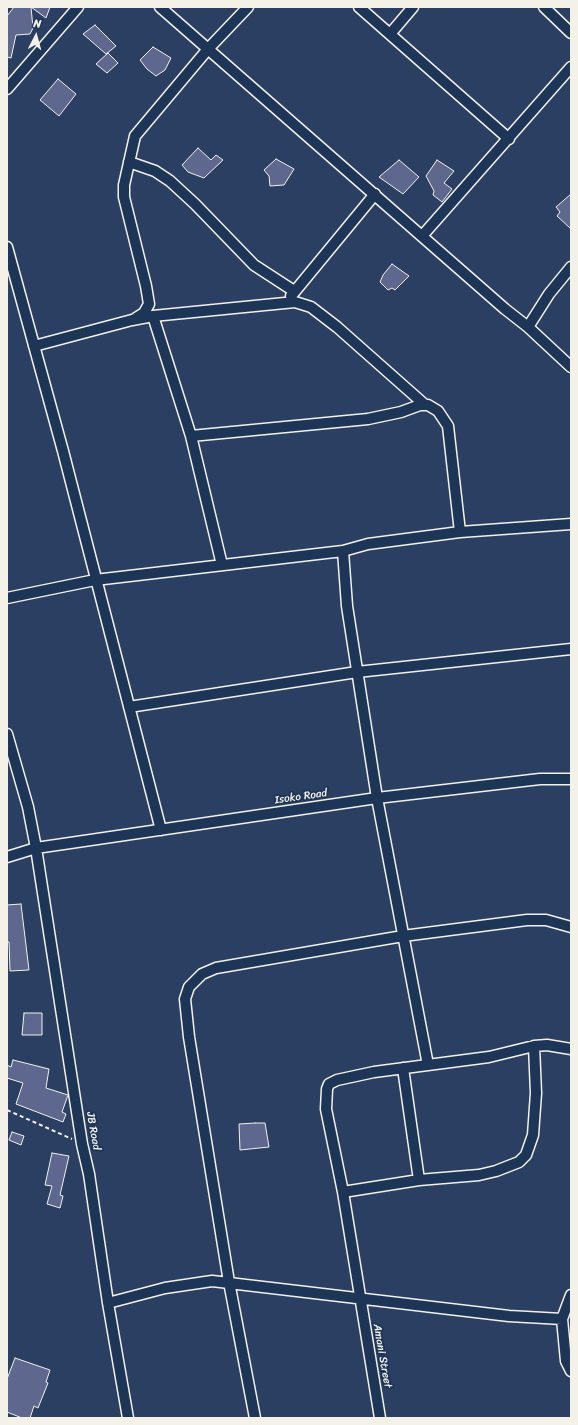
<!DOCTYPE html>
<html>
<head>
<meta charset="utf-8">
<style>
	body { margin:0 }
	#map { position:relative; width:578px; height:1425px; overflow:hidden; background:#2a3f62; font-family:Sriracha,sans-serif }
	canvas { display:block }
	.frame { position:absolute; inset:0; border:8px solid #f4f1e8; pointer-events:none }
	.north { position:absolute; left:16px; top:16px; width:40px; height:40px; -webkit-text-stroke:3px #1d3557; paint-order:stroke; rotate:6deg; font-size:11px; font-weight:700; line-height:16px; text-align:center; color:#f4f1e8 }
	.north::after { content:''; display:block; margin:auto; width:14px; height:18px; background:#f4f1e8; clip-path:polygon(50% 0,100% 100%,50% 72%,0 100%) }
</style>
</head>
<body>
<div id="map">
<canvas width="578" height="1425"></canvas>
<div class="frame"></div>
<div class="north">N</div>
</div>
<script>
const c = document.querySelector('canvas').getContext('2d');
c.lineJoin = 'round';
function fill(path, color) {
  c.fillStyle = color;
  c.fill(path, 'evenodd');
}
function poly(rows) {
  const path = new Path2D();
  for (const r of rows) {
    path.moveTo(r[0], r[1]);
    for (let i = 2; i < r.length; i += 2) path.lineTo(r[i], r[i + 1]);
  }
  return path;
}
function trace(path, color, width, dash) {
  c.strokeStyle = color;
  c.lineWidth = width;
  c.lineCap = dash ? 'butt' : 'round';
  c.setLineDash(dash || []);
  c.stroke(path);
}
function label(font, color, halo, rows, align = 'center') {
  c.font = font + ' Sriracha,sans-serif';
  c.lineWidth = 3.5;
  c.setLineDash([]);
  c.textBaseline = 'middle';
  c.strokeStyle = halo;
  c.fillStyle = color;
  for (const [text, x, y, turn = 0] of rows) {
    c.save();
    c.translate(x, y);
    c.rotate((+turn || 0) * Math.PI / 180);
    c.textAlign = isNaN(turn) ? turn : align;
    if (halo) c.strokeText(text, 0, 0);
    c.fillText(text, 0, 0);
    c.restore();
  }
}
const building = poly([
	[14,7,50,7,46,18,31,7,33,28,30,34,16,35,11,58,7,57,7,16,14,7],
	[95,25,116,46,106,54,83,34,95,25],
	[153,47,171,58,165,70,156,76,147,69,140,60,153,47],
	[108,53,118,63,107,73,96,64,108,53],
	[58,79,76,94,59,116,40,100,58,79],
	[198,148,211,160,216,155,223,160,204,178,188,172,182,165,198,148],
	[276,159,294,169,284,185,270,186,269,176,264,170,276,159],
	[399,160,419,177,403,194,379,177,399,160],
	[437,160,454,171,444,183,452,189,442,202,433,195,434,191,426,176,437,160],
	[571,194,571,229,557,216,560,212,556,207,571,194],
	[392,264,409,276,395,290,392,288,388,290,380,282,383,275,392,264],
	[21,904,29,970,10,971,9,942,7,942,7,905,21,904],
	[24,1013,42,1013,42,1035,22,1035,24,1013],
	[13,1060,49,1069,46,1088,68,1095,62,1112,66,1114,63,1122,16,1104,23,1083,7,1078,7,1065,11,1067,13,1060],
	[255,1123,265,1123,269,1147,240,1150,239,1124,255,1123],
	[12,1132,24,1136,21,1145,9,1140,12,1132],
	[52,1153,69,1156,60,1195,63,1196,60,1208,47,1204,52,1186,45,1185,52,1153],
	[15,1358,50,1370,46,1382,48,1383,38,1408,34,1406,30,1418,22,1418,7,1412,7,1379,15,1358]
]);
const path = poly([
	[7,1110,72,1139]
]);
const minor = poly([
	[160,7,505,309,528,327,571,367],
	[359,7,509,139],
	[544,7,571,33],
	[390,34,413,7],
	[7,89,78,7],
	[129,162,155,171,170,181,195,204,254,265,294,291],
	[422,236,571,67],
	[7,247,63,451,161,830],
	[291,296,375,194],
	[153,316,191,436,222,565],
	[136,318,144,313,149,304,146,286,124,197,124,185,135,136,208,49,248,7],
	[528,327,549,294,571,267],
	[34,346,132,320,153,316,295,302,311,307,337,327,424,404],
	[191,436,368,419,401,412,420,405,428,405,438,411,448,426,460,532],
	[343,551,347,606,377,798,428,1065],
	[7,598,95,580,343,551,368,544,460,532,571,524],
	[129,707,357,672,571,649],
	[7,734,28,807,36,848,82,1144,89,1174,108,1303,128,1418],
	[7,857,36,848,377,798,540,779,571,779],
	[403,1068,419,1180],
	[343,1192,419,1180,479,1175,496,1171,519,1162,526,1155,533,1135,536,1093,534,1046],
	[571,1295,562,1319,566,1361,571,1371],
	[108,1303,165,1288,212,1281,509,1316,562,1319],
	[255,1418,229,1282,189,1037,185,999,189,987,202,974,216,968,403,936,527,920,546,920,571,927],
	[380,1418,343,1192,326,1109,327,1089,329,1084,337,1080,374,1072,489,1057,534,1046,547,1045,571,1049]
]);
const streetNames = [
	["Isoko Road",301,797,-8],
	["JB Road",93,1131,80],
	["Amani Street",382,1356,80]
];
fill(building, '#5e688f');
trace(building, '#f4f1e8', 1);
trace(minor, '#f4f1e8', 13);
trace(path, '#f4f1e8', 2, [4, 3]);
trace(minor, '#1d3557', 10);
label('11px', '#f4f1e8', '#1d3557', streetNames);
</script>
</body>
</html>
